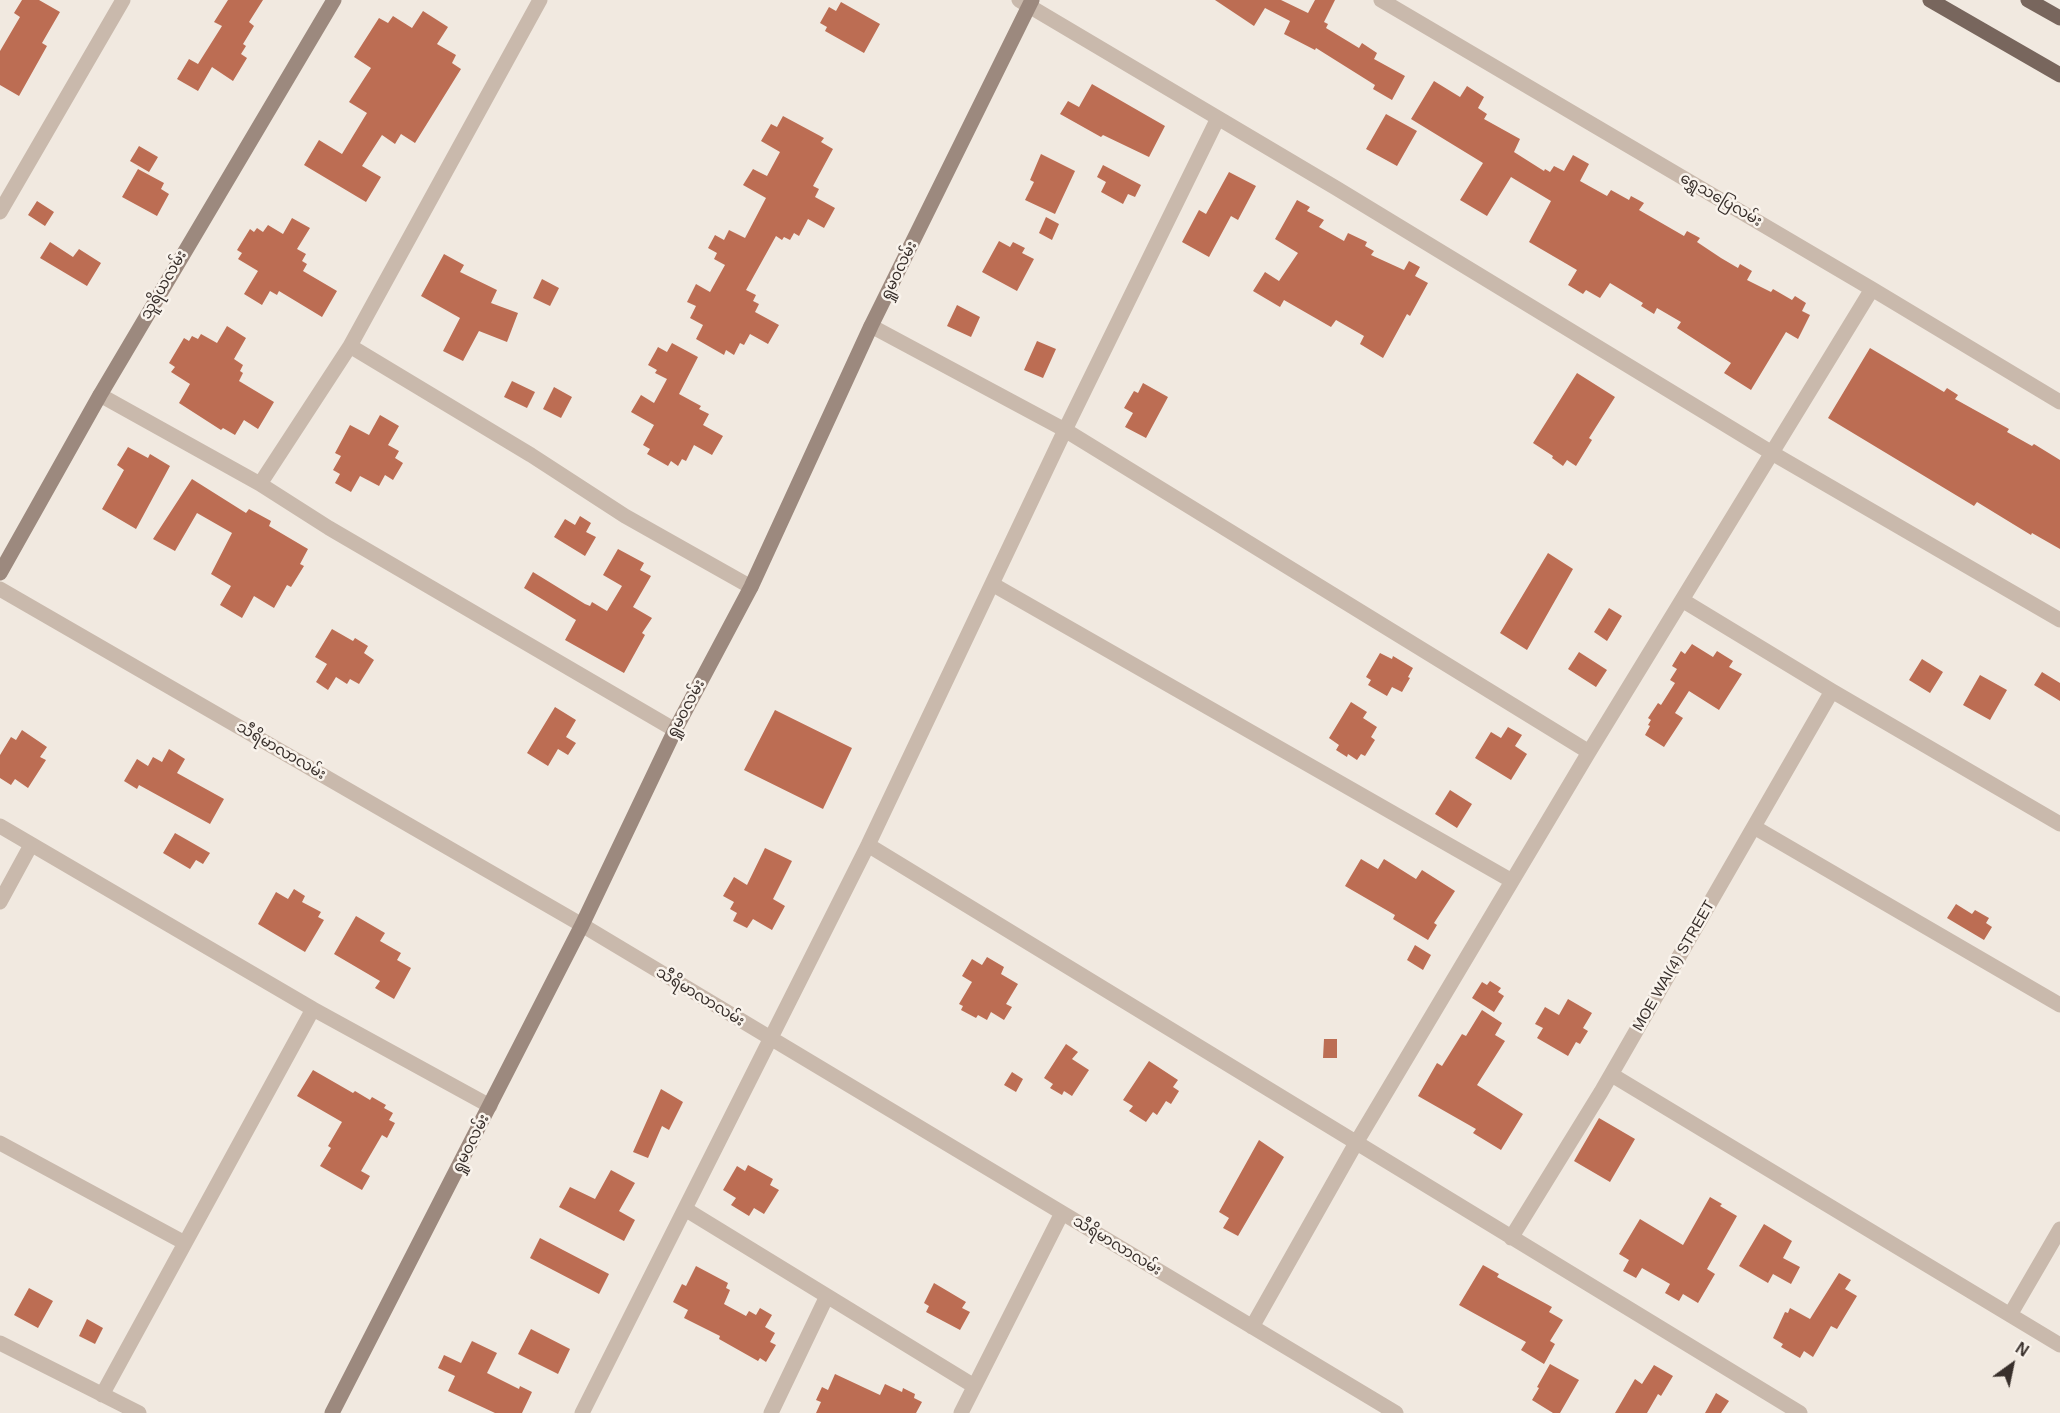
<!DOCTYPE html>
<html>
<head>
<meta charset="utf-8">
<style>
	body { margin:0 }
	#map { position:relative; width:2060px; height:1413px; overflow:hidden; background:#f1e9e0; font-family:Arial,sans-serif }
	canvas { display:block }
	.north { position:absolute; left:1982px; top:1335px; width:60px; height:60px; -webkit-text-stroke:4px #f9f3ec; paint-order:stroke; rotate:33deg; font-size:16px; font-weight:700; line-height:24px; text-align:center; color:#382f2b }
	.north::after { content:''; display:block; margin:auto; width:21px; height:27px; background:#382f2b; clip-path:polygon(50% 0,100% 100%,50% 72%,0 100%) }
</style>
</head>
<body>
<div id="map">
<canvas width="2060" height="1413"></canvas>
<div class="north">N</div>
</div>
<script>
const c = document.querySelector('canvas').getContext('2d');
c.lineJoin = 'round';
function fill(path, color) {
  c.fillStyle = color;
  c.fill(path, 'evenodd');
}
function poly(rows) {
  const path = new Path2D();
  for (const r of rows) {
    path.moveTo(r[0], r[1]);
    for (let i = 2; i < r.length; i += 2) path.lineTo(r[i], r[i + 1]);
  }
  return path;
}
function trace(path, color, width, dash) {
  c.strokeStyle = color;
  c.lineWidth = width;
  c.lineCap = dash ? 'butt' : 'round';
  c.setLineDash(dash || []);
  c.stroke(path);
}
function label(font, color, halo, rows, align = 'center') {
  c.font = font + ' Arial,"Noto Sans Myanmar",sans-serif';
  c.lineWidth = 5;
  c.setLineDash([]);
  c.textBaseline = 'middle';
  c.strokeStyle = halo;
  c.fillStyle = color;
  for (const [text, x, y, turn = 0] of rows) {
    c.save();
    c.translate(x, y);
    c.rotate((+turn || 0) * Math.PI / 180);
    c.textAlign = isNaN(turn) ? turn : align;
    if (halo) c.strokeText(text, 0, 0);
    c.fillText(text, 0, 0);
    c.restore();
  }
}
const building = poly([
	[22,0,39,0,60,12,42,43,47,46,19,96,0,85,0,51,20,17,14,13],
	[228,0,263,0,249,22,254,26,243,44,246,46,241,54,247,58,233,81,212,67,198,91,177,79,189,59,198,64,222,26,214,22],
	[1215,0,1281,0,1308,13,1315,0,1335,0,1324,22,1328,24,1326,28,1359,48,1362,43,1377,53,1374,59,1405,76,1392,100,1373,89,1375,85,1316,48,1315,50,1284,34,1290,21,1265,8,1254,26],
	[841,2,880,24,864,53,825,31,827,27,820,23,829,7,836,11],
	[423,11,448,27,437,44,456,55,452,63,461,69,415,143,401,134,395,144,382,135,362,166,381,177,366,202,304,165,319,140,342,154,367,113,349,102,371,68,354,57,379,18,388,23,393,16,412,28],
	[1434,81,1460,97,1467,86,1484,97,1478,108,1487,114,1484,119,1520,139,1514,152,1544,171,1545,169,1550,172,1554,166,1564,171,1573,155,1589,164,1580,181,1607,196,1611,190,1629,200,1631,196,1644,203,1639,210,1684,236,1687,231,1700,238,1697,242,1721,258,1738,268,1740,264,1752,271,1747,280,1771,292,1773,289,1792,300,1795,296,1806,303,1802,311,1810,315,1798,339,1786,332,1751,390,1724,373,1731,363,1677,328,1681,322,1657,308,1654,314,1641,306,1643,303,1610,283,1600,298,1586,290,1583,294,1568,285,1577,270,1529,242,1551,201,1511,177,1487,216,1460,200,1483,163,1411,119],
	[1092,84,1165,126,1149,157,1103,135,1101,137,1060,114,1068,101,1079,107],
	[1386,114,1417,131,1397,166,1366,149],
	[783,116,824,138,821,142,833,149,813,186,819,189,815,197,835,208,824,228,808,219,799,236,794,233,790,240,784,237,782,240,776,236,746,290,756,295,753,301,759,304,755,312,779,325,768,344,750,334,744,345,740,343,734,355,726,350,724,355,696,339,703,325,690,318,696,306,687,302,696,284,710,292,725,265,714,259,717,253,708,248,715,235,724,240,729,230,745,238,766,198,743,185,753,169,767,176,780,152,761,141,771,124,777,127],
	[139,146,158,157,149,172,130,161],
	[1041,154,1075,171,1055,214,1025,200,1034,182,1030,180],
	[1103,165,1141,185,1135,197,1128,194,1123,204,1101,192,1106,182,1097,177],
	[138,169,164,183,161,189,169,194,157,216,122,197],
	[1229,172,1256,186,1238,220,1231,216,1209,257,1182,242,1199,210,1206,214],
	[1297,200,1310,207,1307,211,1324,220,1319,227,1344,241,1348,233,1367,242,1365,246,1374,251,1371,255,1404,270,1409,261,1420,267,1415,276,1428,283,1410,316,1407,314,1383,358,1360,344,1364,336,1336,320,1331,327,1284,300,1280,307,1253,291,1265,272,1279,281,1298,253,1275,239],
	[37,201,54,212,45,226,28,215],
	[1046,217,1059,224,1052,240,1039,233],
	[292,218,310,228,297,249,306,254,302,261,307,264,303,271,337,291,322,317,279,291,277,295,270,291,262,305,244,294,258,271,238,259,242,253,237,250,250,229,254,232,257,228,263,232,268,225,283,234],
	[999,241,1010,247,1013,242,1025,248,1022,253,1034,259,1017,291,982,272],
	[50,242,73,257,79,249,101,263,87,286,40,258],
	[444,254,464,265,460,272,497,290,491,303,518,313,507,342,479,331,463,361,443,351,460,318,421,296],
	[542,279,559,288,550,306,533,298],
	[957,305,980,317,971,337,947,326],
	[227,326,246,338,234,359,243,365,240,371,243,373,239,381,274,402,258,429,244,420,235,435,223,428,221,430,179,403,190,384,171,372,175,367,169,363,184,338,189,341,192,336,198,339,201,334,217,343],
	[1037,341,1056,349,1043,378,1024,370],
	[672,343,698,357,679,394,701,406,699,409,709,414,703,425,723,436,712,455,694,445,686,461,682,459,678,466,671,461,668,466,647,454,650,449,643,445,654,425,631,412,641,395,654,403,667,379,655,373,657,370,648,365,658,347,667,352],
	[1870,348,1944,392,1947,388,1958,395,1955,399,2009,429,2007,432,2032,446,2034,444,2060,460,2060,549,2032,533,2031,535,1977,502,1974,506,1828,418],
	[1577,373,1615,397,1589,438,1592,440,1576,466,1567,460,1563,466,1552,458,1553,456,1533,443],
	[512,381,535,392,527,408,504,397],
	[1143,383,1168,397,1146,438,1125,427,1133,413,1124,408,1134,391,1138,393],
	[554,387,572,397,561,418,543,409],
	[380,415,399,426,388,445,399,451,395,458,403,463,393,480,385,475,379,486,360,476,351,492,335,483,340,474,333,470,341,456,335,453,350,425,369,435],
	[128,447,148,458,150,454,170,466,136,529,102,509,124,470,117,465],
	[192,479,246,513,249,509,271,521,269,526,308,549,300,564,304,566,291,587,287,585,274,608,254,596,242,618,220,605,231,586,211,574,232,533,197,513,175,551,153,539],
	[580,516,591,523,586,532,596,537,585,556,554,537,565,519,575,525],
	[618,549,644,563,640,570,651,576,633,607,652,618,642,633,645,635,624,673,565,640,576,620,524,588,533,572,585,604,590,606,592,602,607,611,622,586,603,575],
	[1548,553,1573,569,1527,650,1500,633],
	[1609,608,1622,616,1607,641,1594,632],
	[332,629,353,641,355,638,368,646,364,653,374,660,359,684,350,679,347,684,336,677,328,690,316,682,327,664,315,657],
	[1692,644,1713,657,1717,651,1733,661,1729,667,1742,674,1719,710,1689,691,1675,713,1683,718,1664,747,1645,735,1650,726,1648,725,1651,720,1648,718,1658,703,1661,705,1675,683,1670,680,1677,669,1672,666,1681,651,1685,654],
	[1579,652,1607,670,1596,687,1568,669],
	[1380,653,1392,659,1393,656,1413,668,1408,677,1410,678,1402,692,1392,687,1387,696,1368,685,1371,680,1366,677],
	[1922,659,1943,672,1930,693,1909,680],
	[2042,672,2060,683,2060,701,2034,685],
	[1980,675,2007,690,1990,720,1963,705],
	[1351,702,1367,712,1363,718,1377,727,1371,737,1375,740,1365,756,1361,754,1357,760,1348,754,1347,757,1336,750,1339,745,1329,738],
	[555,707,576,720,566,737,576,743,568,755,558,749,548,766,527,753],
	[775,710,852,748,823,809,744,770],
	[1508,727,1522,735,1515,746,1527,754,1511,780,1475,758,1491,732,1501,738],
	[22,730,47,747,40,757,46,760,28,788,15,779,11,785,0,778,0,755,11,737,16,740],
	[169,749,185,759,177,773,224,799,210,824,139,785,137,789,124,781,137,759,148,766,153,757,162,762],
	[1450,790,1472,804,1457,828,1435,814],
	[175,833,210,853,203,864,196,860,190,869,163,853],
	[765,848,792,861,773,899,785,906,772,930,753,919,747,928,733,921,737,913,730,909,734,902,723,896,734,877,747,885],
	[1361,859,1378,869,1384,859,1416,879,1422,870,1455,891,1434,923,1437,925,1428,940,1393,919,1395,915,1345,886],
	[294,889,305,896,302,902,321,912,318,917,324,920,305,952,258,924,276,892,288,899],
	[1956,904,1972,914,1975,910,1989,918,1986,923,1992,927,1984,940,1947,918],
	[356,916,385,933,380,941,401,953,397,960,411,968,394,999,375,988,380,981,334,954],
	[1415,945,1431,955,1423,970,1407,960],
	[987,957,1004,967,1001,974,1018,984,1006,1004,1012,1007,1004,1020,991,1012,987,1020,978,1015,976,1018,961,1010,963,1006,959,1004,972,982,962,976,972,959,982,965],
	[1490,981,1501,988,1498,992,1504,996,1494,1012,1472,998,1482,982,1487,985],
	[1568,999,1592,1013,1583,1028,1588,1031,1580,1044,1576,1042,1568,1056,1537,1038,1543,1028,1535,1024,1545,1007,1559,1015],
	[1482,1010,1502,1023,1495,1035,1505,1041,1477,1085,1523,1114,1501,1150,1473,1133,1476,1129,1418,1096,1437,1063,1442,1066,1462,1034,1466,1036],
	[1324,1039,1337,1039,1337,1058,1323,1058],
	[1066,1044,1078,1052,1072,1059,1089,1070,1072,1096,1064,1091,1062,1095,1050,1088,1053,1084,1044,1078],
	[1149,1061,1178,1080,1173,1087,1179,1091,1171,1104,1166,1101,1157,1115,1153,1112,1146,1122,1129,1111,1133,1106,1123,1100],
	[313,1070,353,1093,355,1091,370,1100,372,1097,386,1105,384,1108,393,1113,389,1120,395,1123,387,1138,382,1135,361,1171,370,1176,362,1190,320,1166,331,1148,328,1146,342,1122,297,1096],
	[1012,1072,1023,1079,1016,1092,1004,1085],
	[661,1089,683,1102,669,1130,662,1126,648,1158,633,1152],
	[1599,1118,1635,1139,1610,1182,1574,1161],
	[1259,1140,1284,1157,1238,1236,1223,1228,1229,1218,1219,1212],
	[748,1165,773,1179,770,1185,779,1190,764,1214,754,1208,749,1216,731,1205,736,1198,723,1190,737,1166,745,1171],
	[611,1170,635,1183,619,1211,635,1220,624,1241,559,1207,570,1187,595,1199],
	[1710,1197,1722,1204,1720,1206,1737,1216,1707,1269,1715,1274,1698,1303,1683,1294,1679,1301,1665,1293,1670,1284,1642,1268,1636,1278,1623,1271,1629,1260,1619,1254,1640,1219,1683,1245],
	[1764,1224,1792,1241,1783,1258,1800,1267,1791,1284,1773,1274,1768,1283,1739,1266],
	[540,1238,609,1274,599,1294,530,1258],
	[1483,1265,1499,1274,1497,1277,1552,1307,1549,1312,1563,1320,1550,1341,1555,1344,1544,1364,1521,1350,1526,1342,1459,1305],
	[696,1266,728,1283,726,1288,730,1290,724,1304,746,1316,749,1311,756,1315,760,1308,772,1315,765,1327,775,1333,770,1342,776,1345,766,1362,760,1358,758,1361,719,1339,720,1336,684,1318,688,1310,673,1302,682,1284,686,1286],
	[1839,1273,1851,1280,1845,1289,1857,1296,1837,1329,1831,1326,1813,1357,1804,1351,1800,1358,1781,1347,1783,1344,1773,1338,1785,1312,1788,1313,1790,1308,1810,1319],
	[934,1283,966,1302,962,1308,970,1312,960,1330,926,1312,929,1306,924,1303],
	[29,1288,53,1301,38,1328,14,1315],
	[87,1319,103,1328,95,1344,79,1336],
	[531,1329,570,1349,558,1374,518,1354],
	[472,1341,497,1353,487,1373,519,1389,520,1386,532,1392,522,1413,495,1413,448,1391,455,1376,438,1368,444,1355,461,1363],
	[1550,1364,1579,1380,1560,1413,1553,1413,1532,1400,1539,1388,1537,1387],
	[1654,1365,1673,1376,1661,1396,1658,1394,1647,1413,1615,1413,1635,1379,1642,1384],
	[835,1374,880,1395,885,1384,902,1392,903,1388,915,1394,914,1398,922,1402,916,1413,816,1413,821,1402,816,1400,822,1387,828,1390],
	[1716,1393,1729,1401,1721,1413,1705,1413]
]);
const street = poly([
	[1019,0,1336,188,1772,453,2060,620],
	[1381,0,1872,289,2060,402],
	[0,212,123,0],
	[871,326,1065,430,1589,752],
	[350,346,540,0],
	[100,395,260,484,329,528,675,730],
	[260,484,350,346,531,455,625,516,751,587],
	[992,584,1512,881],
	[0,589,582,925,1396,1413],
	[1682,600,1832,691,2060,824],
	[0,826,313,1009,490,1106],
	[1754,827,2060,1005],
	[868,845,1800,1413],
	[0,902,31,845],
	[1612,1075,2060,1345],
	[0,1143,185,1243],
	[685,1209,974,1386],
	[1511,1238,1601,1092,1832,691],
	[2010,1315,2060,1229],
	[1252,1327,1356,1143,1589,752,1872,289],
	[0,1343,139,1413],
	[102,1395,313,1009],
	[582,1413,868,845,1065,430,1218,118],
	[771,1413,827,1296],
	[961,1413,1062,1213]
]);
const secondary = poly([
	[0,573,100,395,334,0],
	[332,1413,582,925,675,730,751,587,871,326,1032,0]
]);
const primary = poly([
	[1930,0,2060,75],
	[2028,0,2060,18]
]);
const streetNames = [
	["ရွှေသပြေလမ်း",1721,200,30],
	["ရှုမဝလမ်း",899,271,-64],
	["သူရိယလမ်း",164,285,-60],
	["ရှုမဝလမ်း",686,709,-62],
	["သီရိမာလာလမ်း",281,751,30],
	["MOE WAI(4) STREET",1674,966,-60],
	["သီရိမာလာလမ်း",700,997,31],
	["ရှုမဝလမ်း",471,1144,-63],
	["သီရိမာလာလမ်း",1117,1246,31]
];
fill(building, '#bc6d53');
trace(street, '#c9b9ac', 15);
trace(secondary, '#9c897e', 15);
trace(primary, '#78665d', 15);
label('15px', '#382f2b', '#f9f3ec', streetNames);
</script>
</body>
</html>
